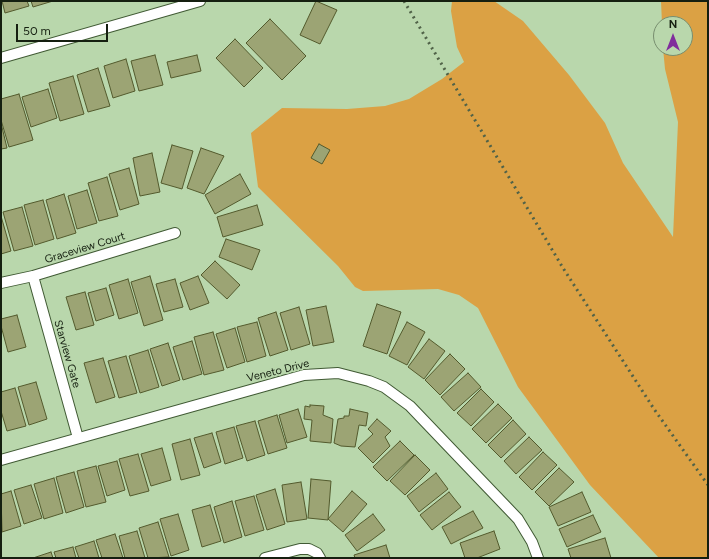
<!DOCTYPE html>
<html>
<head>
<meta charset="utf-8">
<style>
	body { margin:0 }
	#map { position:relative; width:709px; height:559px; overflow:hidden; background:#b9d7ac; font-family:Figtree,sans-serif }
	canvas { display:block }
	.frame { position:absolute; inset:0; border:2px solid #151f10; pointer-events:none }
	.north { position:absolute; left:653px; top:16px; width:40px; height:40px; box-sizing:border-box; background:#b9d7ac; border:1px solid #778d6e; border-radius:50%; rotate:0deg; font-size:11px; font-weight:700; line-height:16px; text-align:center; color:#151f10 }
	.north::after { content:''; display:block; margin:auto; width:14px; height:18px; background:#802d9c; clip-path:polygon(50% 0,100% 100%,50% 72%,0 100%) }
	.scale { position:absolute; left:16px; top:24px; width:92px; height:18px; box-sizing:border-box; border:2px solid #151f10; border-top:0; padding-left:5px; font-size:12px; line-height:14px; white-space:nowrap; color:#151f10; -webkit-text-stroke:3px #b9d7ac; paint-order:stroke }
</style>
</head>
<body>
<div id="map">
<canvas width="709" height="559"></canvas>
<div class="frame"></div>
<div class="north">N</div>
<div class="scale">50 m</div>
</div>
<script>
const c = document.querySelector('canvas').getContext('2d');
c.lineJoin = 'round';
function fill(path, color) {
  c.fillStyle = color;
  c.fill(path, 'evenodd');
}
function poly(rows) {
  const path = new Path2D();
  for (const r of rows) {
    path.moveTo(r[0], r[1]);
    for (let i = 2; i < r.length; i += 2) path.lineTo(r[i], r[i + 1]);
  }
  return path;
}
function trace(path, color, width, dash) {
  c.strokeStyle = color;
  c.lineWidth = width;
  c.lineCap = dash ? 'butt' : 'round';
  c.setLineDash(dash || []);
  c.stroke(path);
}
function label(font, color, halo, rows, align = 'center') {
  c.font = font + ' Figtree,sans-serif';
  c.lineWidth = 3.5;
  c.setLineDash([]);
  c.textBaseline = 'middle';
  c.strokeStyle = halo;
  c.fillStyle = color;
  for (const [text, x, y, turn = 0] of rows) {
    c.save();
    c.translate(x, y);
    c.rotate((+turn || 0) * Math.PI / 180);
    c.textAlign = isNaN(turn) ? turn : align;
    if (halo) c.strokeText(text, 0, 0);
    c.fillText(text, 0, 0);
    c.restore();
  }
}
const green = poly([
	[452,1,494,1,523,21,569,75,605,123,623,163,673,237,678,122,665,69,663,48,685,48,685,24,662,24,661,1,708,1,708,558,659,558,590,485,518,387,478,308,459,295,438,289,363,291,355,287,338,266,258,187,251,133,282,108,347,109,385,106,409,99,442,79,464,62,457,47,451,11]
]);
const building = poly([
	[2,1,27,1,29,6,5,13,2,1],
	[31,1,53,1,33,7,31,1],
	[316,1,337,10,320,44,300,35,316,1],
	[270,19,306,56,282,80,246,43,270,19],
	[235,39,263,68,244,87,216,58,235,39],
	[155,55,163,85,139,91,131,61,155,55],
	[197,55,201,71,171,78,167,62,197,55],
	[126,59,135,91,113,98,104,66,126,59],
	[98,68,110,106,88,112,77,75,98,68],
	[73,76,84,114,60,121,49,83,73,76],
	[48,89,57,118,31,127,22,97,48,89],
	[19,94,33,140,9,147,1,120,1,99,19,94],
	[1,123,7,148,1,149,1,123],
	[319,144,330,150,322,164,311,158,319,144],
	[172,145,193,151,182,189,161,183,172,145],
	[201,148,224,156,204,194,187,188,201,148],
	[152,153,160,192,140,196,133,158,152,153],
	[129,168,139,204,120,210,109,174,129,168],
	[240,174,251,194,215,214,205,195,240,174],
	[107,177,118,216,99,221,88,183,107,177],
	[87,190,97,223,77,229,68,196,87,190],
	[64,194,76,233,57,239,46,200,64,194],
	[43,200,54,239,35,245,24,205,43,200],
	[257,205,263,225,223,237,217,217,257,205],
	[22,207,33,246,14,251,3,212,22,207],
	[1,216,11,251,1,254,1,216],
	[226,239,260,250,252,270,219,257,226,239],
	[215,261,240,285,227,299,201,275,215,261],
	[150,276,163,320,144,326,131,282,150,276],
	[198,276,209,303,190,310,180,283,198,276],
	[128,279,138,313,119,319,109,285,128,279],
	[175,279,183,307,164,312,156,284,175,279],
	[106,288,114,315,96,321,88,293,106,288],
	[85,292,94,325,76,330,66,297,85,292],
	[377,304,401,312,387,354,363,346,377,304],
	[326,306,334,342,313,346,306,310,326,306],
	[299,307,310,344,291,350,280,313,299,307],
	[276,312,288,350,270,356,258,318,276,312],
	[17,315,26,347,8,352,1,326,1,319,17,315],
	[257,322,266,356,247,362,237,327,257,322],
	[407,322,425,332,407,365,389,356,407,322],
	[235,328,245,362,227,368,216,334,235,328],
	[213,332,224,370,204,375,194,337,213,332],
	[429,339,445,351,424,379,408,367,429,339],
	[192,341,202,374,183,380,173,347,192,341],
	[168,343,180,380,162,386,150,349,168,343],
	[148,350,159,387,140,393,129,356,148,350],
	[450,354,465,369,440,395,425,380,450,354],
	[126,356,137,393,119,398,108,361,126,356],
	[103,358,115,397,96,403,84,363,103,358],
	[468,373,481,387,454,411,441,397,468,373],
	[36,382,47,419,29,425,18,387,36,382],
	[15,388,26,426,7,431,1,411,1,392,15,388],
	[481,389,494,402,471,426,457,413,481,389],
	[498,404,512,418,486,443,472,429,498,404],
	[310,405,324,406,323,415,333,419,331,443,310,441,312,420,304,419,305,406,310,407,310,405],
	[298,409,307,437,287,443,279,415,298,409],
	[350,409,368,413,366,426,359,425,355,447,341,446,334,443,338,419,344,418,344,416,349,416,350,409],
	[277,415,287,448,268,454,258,421,277,415],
	[377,419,391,431,385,437,390,446,373,463,358,448,373,434,368,429,377,419],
	[513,420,526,434,501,458,488,445,513,420],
	[255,421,265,455,247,461,236,426,255,421],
	[234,427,243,458,225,464,216,432,234,427],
	[212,433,221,462,204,468,194,438,212,433],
	[529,437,542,450,516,474,504,461,529,437],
	[190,439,200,475,181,480,172,444,190,439],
	[400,441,414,455,387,481,373,467,400,441],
	[162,448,171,480,151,486,141,454,162,448],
	[543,452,557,465,532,490,519,477,543,452],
	[138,454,149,491,130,496,119,459,138,454],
	[415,455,430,470,405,495,390,481,415,455],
	[117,461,125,490,107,496,98,466,117,461],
	[96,466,106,502,86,507,77,471,96,466],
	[559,468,574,482,549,506,535,492,559,468],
	[74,472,84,507,66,513,56,477,74,472],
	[436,473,448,489,419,512,407,496,436,473],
	[54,478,63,513,44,519,34,484,54,478],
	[311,479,331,481,328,520,308,518,311,479],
	[301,482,307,519,287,522,282,485,301,482],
	[31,485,42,518,24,524,14,490,31,485],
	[275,489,285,524,267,530,256,495,275,489],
	[11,491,21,526,2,532,1,494,11,491],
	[352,491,367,504,343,532,328,519,352,491],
	[449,492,461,507,432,530,420,515,449,492],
	[582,492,591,512,558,526,549,507,582,492],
	[254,496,264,530,245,536,235,501,254,496],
	[232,501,242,537,224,543,214,507,232,501],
	[210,505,221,541,202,547,192,510,210,505],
	[473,511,483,528,451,544,442,527,473,511],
	[178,514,189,550,171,556,160,519,178,514],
	[373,514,385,530,357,551,345,535,373,514],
	[593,515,601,532,567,547,559,529,593,515],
	[158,522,169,557,148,558,139,528,158,522],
	[137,531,145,558,125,558,119,536,137,531],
	[494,531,500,549,477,558,465,558,460,543,494,531],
	[115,534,123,558,102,558,96,540,115,534],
	[605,538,611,558,571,558,568,549,605,538],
	[94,541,99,558,79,558,75,547,94,541],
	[386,545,390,558,355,558,354,555,386,545],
	[73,547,76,558,56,558,54,552,73,547],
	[51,552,53,558,33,558,51,552]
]);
const minor = poly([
	[1,58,200,1],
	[33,276,78,438],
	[1,283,33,276,175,233],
	[1,460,304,375,338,373,369,381,384,387,410,406,518,519,532,542,538,558],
	[265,558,300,549,309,549,317,553,320,558]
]);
const rail = poly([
	[404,1,563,268,654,409,708,485]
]);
const streetNames = [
	["Graceview Court",85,248,-17],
	["Starview Gate",67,354,74],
	["Veneto Drive",278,371,-14]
];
fill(green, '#dba144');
fill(building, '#9ca474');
trace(building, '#535a2d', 1);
trace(minor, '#405a34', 12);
trace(minor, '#fff', 10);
trace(rail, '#506248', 3, [2, 4]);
label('11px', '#151f10', '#b9d7ac', streetNames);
</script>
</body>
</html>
